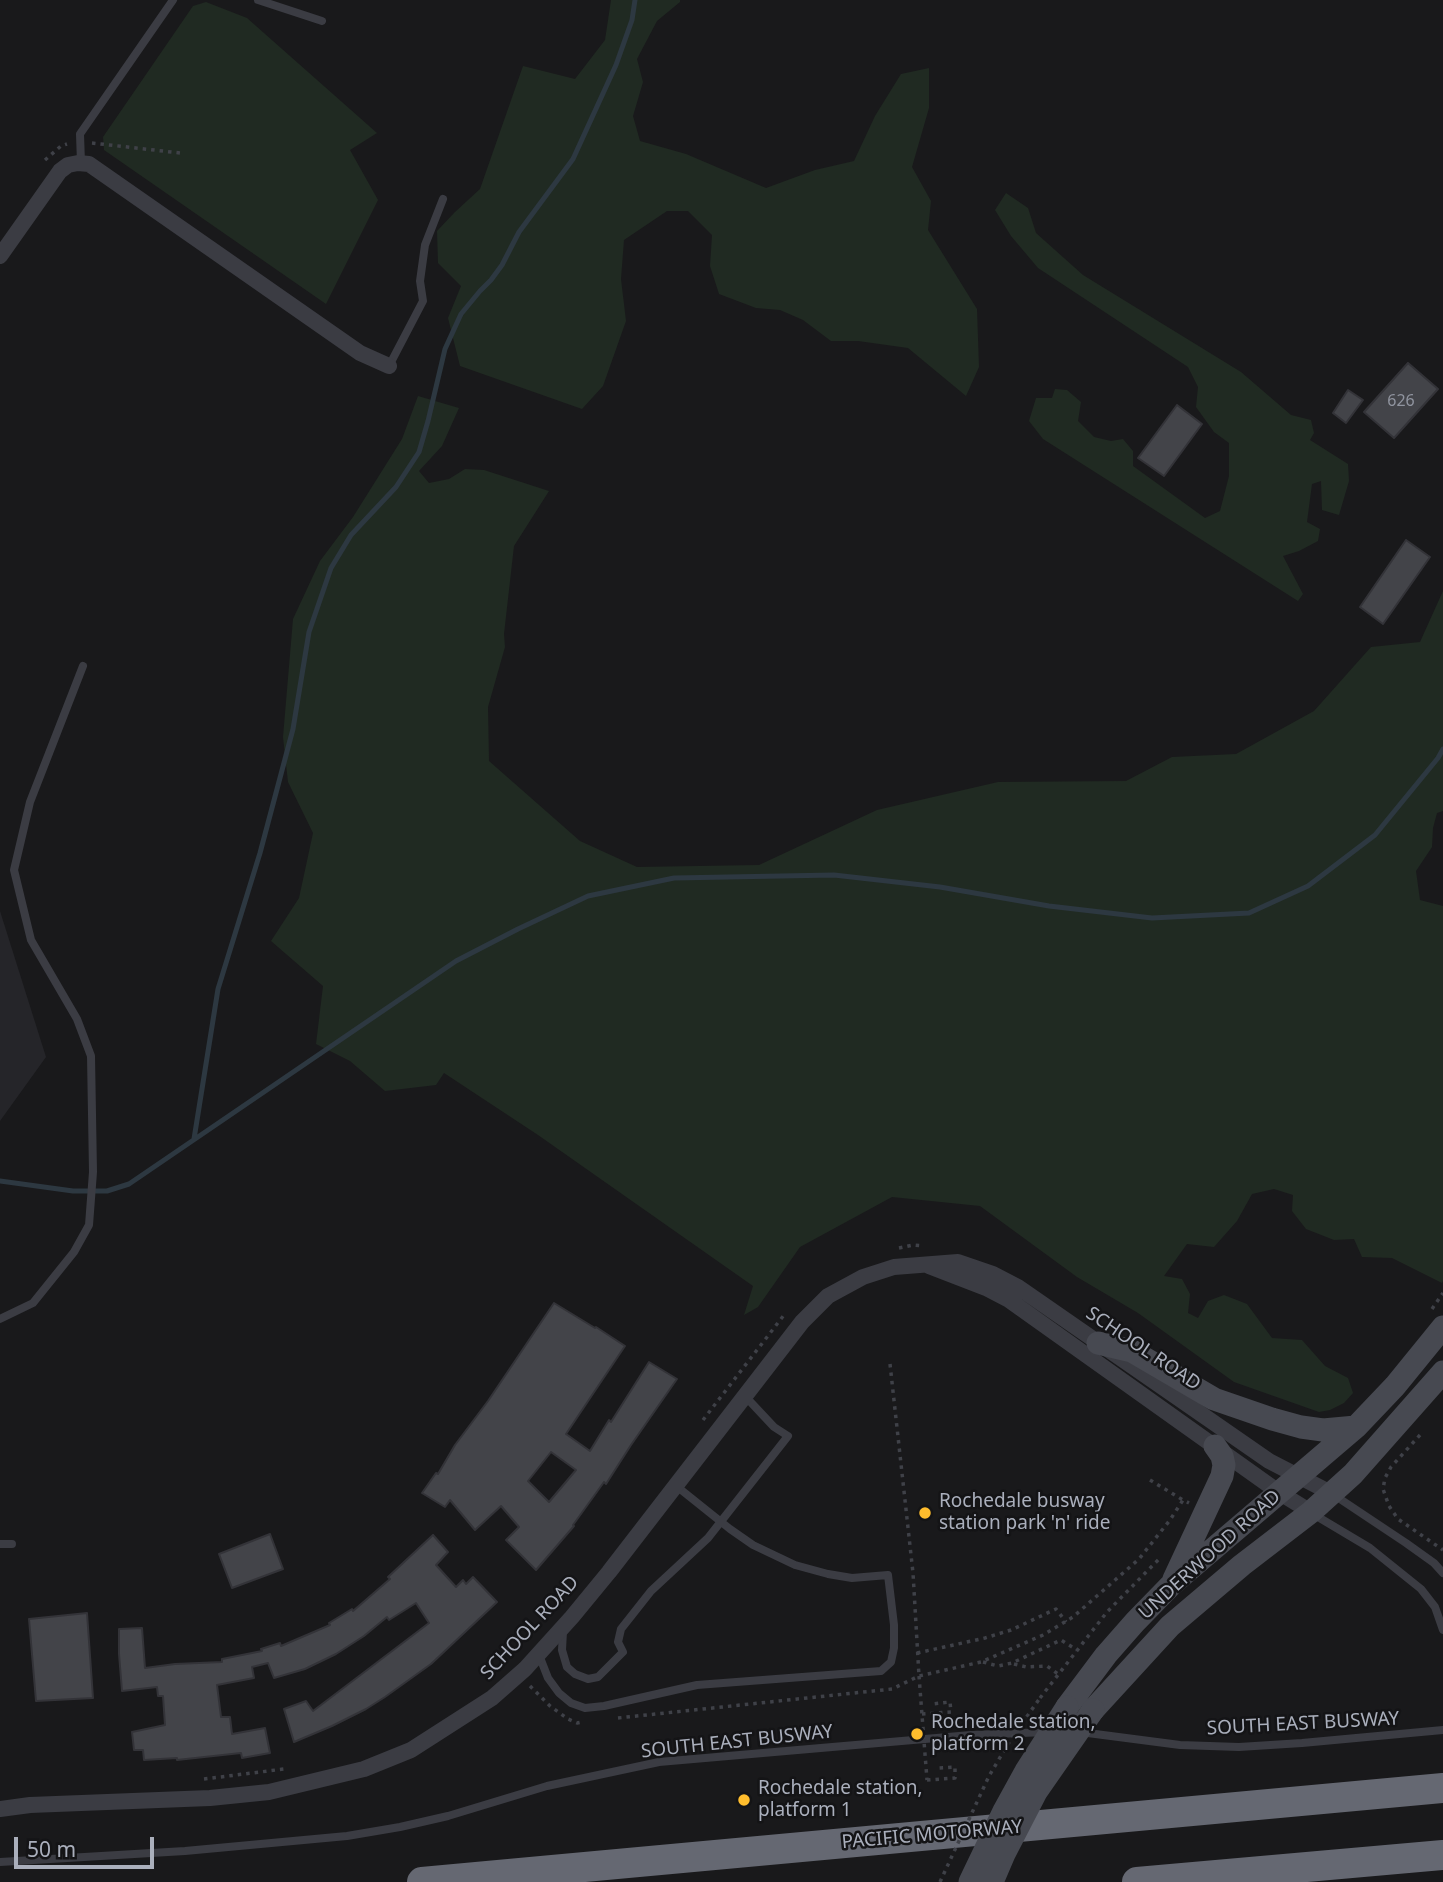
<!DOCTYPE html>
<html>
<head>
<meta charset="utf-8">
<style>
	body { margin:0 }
	#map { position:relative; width:1443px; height:1882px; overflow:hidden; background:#19191b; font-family:"Noto Sans",sans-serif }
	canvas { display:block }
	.scale { position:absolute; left:14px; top:1837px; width:140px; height:32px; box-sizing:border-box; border:4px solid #aaafbc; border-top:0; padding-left:9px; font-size:21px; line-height:24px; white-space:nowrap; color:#aaafbc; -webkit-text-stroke:5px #141416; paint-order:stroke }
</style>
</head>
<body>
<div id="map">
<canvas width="1443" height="1882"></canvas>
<div class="scale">50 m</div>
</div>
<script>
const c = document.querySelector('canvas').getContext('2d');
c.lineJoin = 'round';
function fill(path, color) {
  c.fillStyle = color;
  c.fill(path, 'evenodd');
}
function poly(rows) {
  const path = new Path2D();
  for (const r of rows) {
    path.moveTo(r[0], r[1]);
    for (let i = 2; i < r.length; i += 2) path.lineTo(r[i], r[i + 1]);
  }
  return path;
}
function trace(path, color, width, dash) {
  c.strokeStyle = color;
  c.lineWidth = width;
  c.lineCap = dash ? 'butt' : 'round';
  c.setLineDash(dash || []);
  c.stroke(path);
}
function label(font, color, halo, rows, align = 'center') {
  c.font = font + ' "Noto Sans",sans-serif';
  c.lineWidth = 5;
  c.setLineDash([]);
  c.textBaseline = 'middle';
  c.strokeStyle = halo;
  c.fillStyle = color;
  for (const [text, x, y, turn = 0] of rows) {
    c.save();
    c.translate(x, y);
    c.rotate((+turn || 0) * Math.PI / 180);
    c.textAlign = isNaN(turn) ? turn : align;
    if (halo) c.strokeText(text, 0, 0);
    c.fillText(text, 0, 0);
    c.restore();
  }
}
const built = poly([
	[0,911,46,1057,0,1121]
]);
const green = poly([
	[611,0,680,0,680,2,657,21,637,59,643,82,633,116,640,141,686,154,766,188,815,170,854,161,875,116,901,74,929,68,929,108,912,167,931,201,928,230,977,309,979,367,966,396,908,348,858,341,831,341,803,320,780,310,756,308,719,294,710,266,712,235,688,211,667,211,624,240,621,279,626,321,603,386,582,409,460,366,448,318,461,286,438,263,437,231,455,212,480,189,523,66,575,79,605,40],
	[206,2,247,18,377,133,350,150,378,200,326,304,104,150,103,137,193,6],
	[1006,193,1028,208,1036,233,1083,275,1241,372,1291,415,1311,420,1314,433,1310,440,1348,464,1349,481,1339,515,1322,510,1321,481,1312,484,1307,522,1320,529,1318,541,1299,551,1283,556,1303,594,1298,601,1043,439,1029,421,1036,398,1052,398,1055,389,1067,390,1081,402,1078,421,1094,437,1111,441,1123,439,1133,451,1133,466,1205,518,1220,511,1229,476,1229,443,1214,432,1196,407,1198,387,1188,367,1038,268,1011,236,995,210],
	[418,396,459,408,442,446,419,471,429,483,449,479,465,469,484,470,549,491,514,546,504,634,505,647,488,707,489,761,580,841,637,867,759,865,877,810,998,782,1126,781,1172,757,1236,754,1314,711,1371,647,1420,642,1443,591,1443,811,1437,813,1433,828,1432,847,1416,871,1420,900,1443,906,1443,1281,1442,1283,1392,1258,1362,1257,1354,1239,1334,1240,1306,1229,1292,1211,1293,1195,1274,1189,1252,1194,1237,1221,1214,1247,1187,1244,1164,1276,1182,1279,1190,1294,1188,1313,1198,1318,1208,1301,1224,1295,1247,1304,1272,1338,1302,1340,1325,1366,1348,1378,1353,1393,1344,1403,1330,1410,1319,1412,1234,1382,1138,1313,1077,1277,980,1206,892,1197,800,1247,758,1307,744,1315,753,1286,538,1135,444,1073,436,1085,385,1091,350,1061,316,1044,323,986,271,941,299,898,313,833,288,782,283,737,293,619,320,561,353,517,402,439]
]);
const stream = poly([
	[194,1139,218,989,260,853,293,729,309,632,331,568,351,535,396,487,419,452,428,421,445,349,461,314,480,291,491,280,502,265,519,232,573,159,616,65,632,20,635,0],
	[0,1181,73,1191,107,1191,129,1184,456,961,518,929,588,896,674,878,834,875,940,887,1049,906,1152,918,1249,913,1308,886,1375,835,1438,758,1443,749]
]);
const building = poly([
	[1408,363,1438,389,1394,438,1364,412,1408,363],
	[1348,390,1363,400,1346,423,1333,413,1348,390],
	[1177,405,1202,424,1164,476,1138,458,1177,405],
	[1406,540,1430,557,1383,624,1360,607,1406,540],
	[554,1303,595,1328,596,1327,625,1346,566,1434,590,1451,609,1420,611,1422,649,1362,677,1379,631,1445,606,1484,604,1482,573,1525,574,1526,536,1570,506,1540,519,1527,501,1506,475,1530,450,1500,445,1507,422,1493,436,1473,438,1474,455,1445,488,1401,554,1303],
	[551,1452,576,1470,549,1502,528,1481,551,1452],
	[270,1534,283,1569,232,1588,219,1554,270,1534],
	[433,1535,448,1552,436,1565,456,1587,463,1580,466,1584,473,1577,497,1602,431,1664,385,1697,366,1709,332,1726,294,1742,284,1709,306,1701,313,1711,429,1623,416,1603,389,1620,387,1617,364,1636,336,1654,305,1669,274,1678,268,1663,252,1667,254,1678,217,1685,221,1717,230,1717,232,1734,265,1728,270,1753,242,1758,241,1753,177,1760,177,1758,144,1760,143,1750,134,1750,132,1732,165,1725,163,1696,158,1696,157,1687,122,1691,119,1654,119,1629,142,1628,145,1668,175,1664,222,1662,222,1659,262,1651,261,1649,280,1643,281,1646,330,1625,329,1623,352,1609,353,1611,390,1579,388,1577,433,1535],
	[87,1613,93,1698,36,1701,29,1619,87,1613]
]);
const path = poly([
	[92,143,180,153],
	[45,160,61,146,67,144],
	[899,1248,913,1245,923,1246],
	[1432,1309,1443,1293],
	[890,1364,913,1573,919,1676],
	[703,1420,784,1315],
	[1420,1435,1391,1467,1385,1478,1383,1489,1389,1506,1398,1519,1443,1550],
	[1150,1480,1183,1500],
	[917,1653,985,1638,1011,1630,1056,1609,1066,1622],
	[983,1662,998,1666,1012,1663,1061,1640,1077,1650],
	[1014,1664,1026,1667,1047,1666,1058,1674],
	[530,1686,550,1706,568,1719,577,1723,582,1722],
	[1040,1698,1107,1612,1159,1559],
	[922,1714,951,1712,950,1702,932,1704],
	[618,1718,892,1689,919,1676,981,1662,1043,1635,1073,1617,1139,1559,1170,1520,1183,1500,1189,1503],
	[204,1779,284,1769],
	[927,1780,955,1778,955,1767,939,1768]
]);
const lane = poly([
	[258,0,322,21],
	[81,163,80,134,173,0],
	[389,366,423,301,420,281,425,245,443,199],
	[0,1319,33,1303,74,1252,89,1225,93,1172,91,1056,77,1019,31,940,14,870,30,802,83,666],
	[1334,1495,1406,1543,1434,1563,1443,1573],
	[1313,1514,1370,1548,1421,1589,1435,1607,1443,1630],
	[0,1544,12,1544],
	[563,1631,562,1650,567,1667,575,1674,588,1679,598,1677,623,1652,618,1642,621,1629,651,1591,708,1538,788,1436,774,1427,744,1395],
	[539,1655,548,1678,559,1693,571,1703,585,1708,604,1706,697,1685,881,1671,891,1662,894,1648,894,1625,888,1575,852,1578,828,1574,795,1565,753,1545,730,1529,675,1485],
	[1080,1732,1180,1745,1239,1747,1302,1743,1443,1730],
	[0,1862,185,1851,347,1836,400,1827,448,1816,547,1786,659,1762,971,1735,1046,1732]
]);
const street = poly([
	[0,256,60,171,68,165,78,163,89,164,360,353,389,366],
	[929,1266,986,1288,1009,1300,1280,1493,1311,1512],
	[0,1809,30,1805,210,1798,269,1792,364,1769,411,1750,492,1698,525,1669,572,1617,609,1572,802,1322,828,1296,863,1277,894,1267,958,1262,993,1274,1018,1287,1269,1461,1331,1493]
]);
const secondary = poly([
	[1098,1343,1132,1351,1214,1399,1272,1419,1301,1427,1323,1430,1356,1427],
	[1174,1579,1222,1476,1224,1465,1222,1456,1215,1446],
	[1067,1707,1106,1655,1135,1622,1171,1585,1356,1427,1395,1386,1443,1327],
	[1093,1710,1170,1626,1242,1565,1311,1512,1353,1474,1443,1372]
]);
const highway = poly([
	[422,1882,1443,1788],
	[1137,1882,1443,1855]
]);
const pathBridge = poly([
	[919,1676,927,1780],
	[940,1882,989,1776,1011,1739,1040,1698]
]);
const secondaryBridge = poly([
	[970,1882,1004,1811,1026,1771,1067,1707],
	[992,1882,1004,1854,1036,1792,1093,1710]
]);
const markers = [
	[925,1513,7,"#ffbd2d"],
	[917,1734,7,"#ffbd2d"],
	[744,1800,7,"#ffbd2d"]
];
const numberNames = [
	["626",1401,401]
];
const streetNames = [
	["SCHOOL ROAD",1143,1349,34],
	["UNDERWOOD ROAD",1210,1555,-42],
	["SCHOOL ROAD",530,1628,-47],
	["SOUTH EAST BUSWAY",1303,1724,-3],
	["SOUTH EAST BUSWAY",737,1742,-6],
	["PACIFIC MOTORWAY",932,1835,-5]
];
const poiNames = [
	["Rochedale busway",939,1502],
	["station park 'n' ride",939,1524],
	["Rochedale station,",931,1723],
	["platform 2",931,1745],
	["Rochedale station,",758,1789],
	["platform 1",758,1811]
];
fill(built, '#252529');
fill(green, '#202a22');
trace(stream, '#2d3841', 5);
fill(building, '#434449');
trace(building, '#333338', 2);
trace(path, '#3f4148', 3.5, [3.5, 5]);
trace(lane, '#3b3c43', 8);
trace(street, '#3b3c43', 16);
trace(secondary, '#474951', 23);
trace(highway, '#656872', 30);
trace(pathBridge, '#3f4148', 3.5, [3.5, 5]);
trace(secondaryBridge, '#474951', 23);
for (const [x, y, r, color] of markers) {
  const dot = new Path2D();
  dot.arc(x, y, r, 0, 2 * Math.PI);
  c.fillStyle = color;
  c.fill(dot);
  trace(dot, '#141416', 2.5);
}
label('16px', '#90949f', null, numberNames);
label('19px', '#aaafbc', '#141416', streetNames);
label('19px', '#aaafbc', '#141416', poiNames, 'left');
</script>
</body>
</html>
